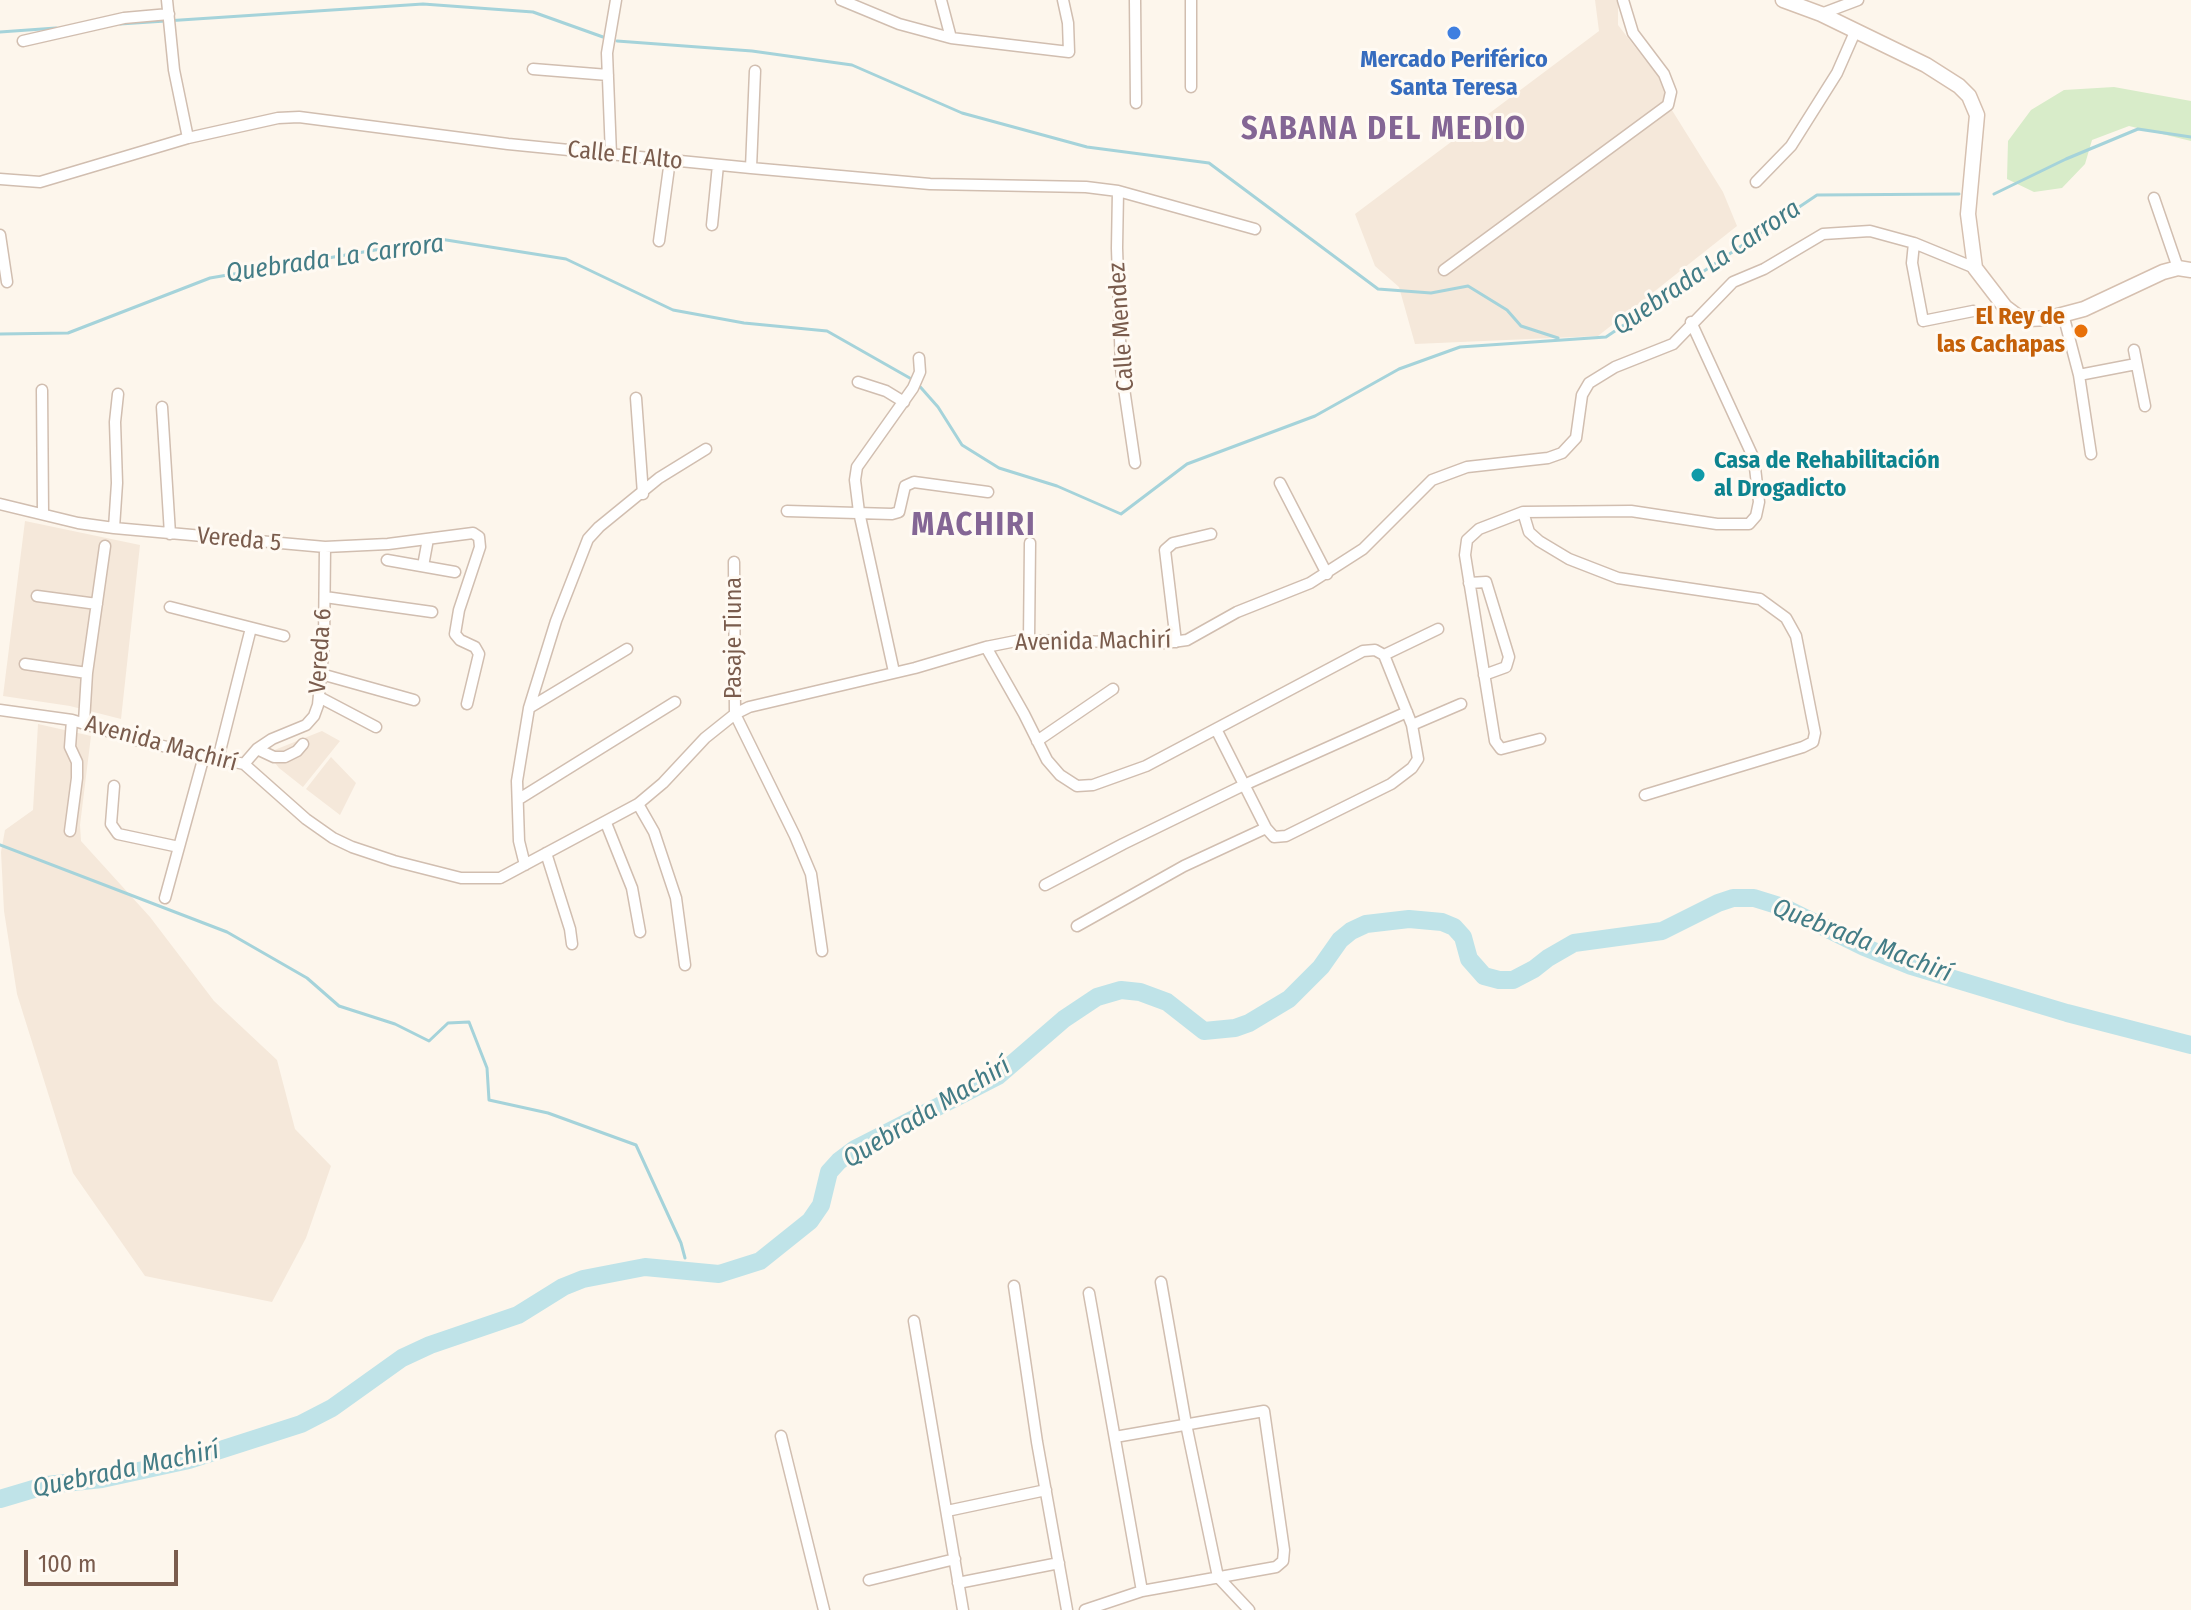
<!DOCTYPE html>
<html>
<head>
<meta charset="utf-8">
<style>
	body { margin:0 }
	#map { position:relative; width:2191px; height:1610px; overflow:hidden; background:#fdf6ec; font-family:"Fira Sans Condensed",sans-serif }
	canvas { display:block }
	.scale { position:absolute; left:24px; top:1550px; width:154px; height:36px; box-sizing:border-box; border:4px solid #7a5c4d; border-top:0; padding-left:10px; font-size:24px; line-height:28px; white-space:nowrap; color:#7a5c4d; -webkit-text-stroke:6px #fffaf3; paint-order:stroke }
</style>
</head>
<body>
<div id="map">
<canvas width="2191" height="1610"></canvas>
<div class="scale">100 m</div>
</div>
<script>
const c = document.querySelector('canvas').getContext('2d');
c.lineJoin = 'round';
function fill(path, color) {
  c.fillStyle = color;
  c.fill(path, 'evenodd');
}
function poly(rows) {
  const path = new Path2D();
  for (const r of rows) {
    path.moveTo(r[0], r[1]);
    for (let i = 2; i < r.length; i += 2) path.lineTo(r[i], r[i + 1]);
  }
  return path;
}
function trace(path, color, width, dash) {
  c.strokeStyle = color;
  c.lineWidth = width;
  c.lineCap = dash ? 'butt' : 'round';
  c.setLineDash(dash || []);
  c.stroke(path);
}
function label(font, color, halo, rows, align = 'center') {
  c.font = font + ' "Fira Sans Condensed",sans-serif';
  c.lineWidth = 6;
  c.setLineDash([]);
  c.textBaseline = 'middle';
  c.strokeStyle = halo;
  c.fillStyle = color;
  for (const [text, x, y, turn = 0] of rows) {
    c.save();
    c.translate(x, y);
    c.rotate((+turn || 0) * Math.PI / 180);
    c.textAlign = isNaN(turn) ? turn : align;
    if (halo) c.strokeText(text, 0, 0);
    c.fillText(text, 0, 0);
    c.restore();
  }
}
const residential = poly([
	[1595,0,1618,0,1618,25,1653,70,1663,63,1673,84,1675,96,1670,107,1723,192,1737,226,1598,336,1415,344,1399,287,1375,266,1355,214,1599,31],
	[25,521,140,545,121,719,70,706,3,696],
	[38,724,91,736,80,825,81,841,150,917,214,1001,277,1060,295,1129,331,1166,306,1238,272,1302,145,1276,73,1173,17,994,4,911,1,852,5,830,33,810],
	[322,731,340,741,303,787,279,768,267,753],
	[331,757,356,783,340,815,306,789]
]);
const green = poly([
	[2114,87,2191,101,2191,141,2129,126,2092,140,2085,164,2062,188,2034,192,2007,179,2008,141,2031,110,2064,90]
]);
const stream = poly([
	[120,24,423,4,533,12,603,37],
	[0,32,56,28],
	[617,41,752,51,852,65,962,113,1087,147,1209,163,1378,289,1431,293,1468,286,1507,310,1521,326,1558,338],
	[1994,194,2066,159,2138,129,2191,137],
	[0,334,68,333,210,278,440,239,566,259,673,310,744,323,827,331,915,381,938,407,962,445,999,468,1057,486,1121,514,1187,464,1315,416,1399,369,1460,347,1606,337,1817,195,1959,194],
	[0,845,227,932,307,978,339,1006,395,1024,429,1041,448,1023,469,1022,487,1068,489,1100,548,1113,636,1145,681,1243,685,1258],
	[0,1504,18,1499]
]);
const river = poly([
	[0,1499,47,1485,102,1479,189,1460,301,1424,332,1408,402,1358,430,1345,518,1315,563,1287,583,1279,645,1267,719,1274,760,1261,810,1221,821,1205,829,1172,839,1161,855,1149,998,1076,1064,1019,1097,997,1121,990,1140,992,1167,1002,1204,1031,1235,1028,1249,1023,1289,999,1321,967,1340,940,1351,931,1366,924,1409,919,1442,922,1454,927,1463,937,1469,959,1484,976,1499,980,1513,980,1534,969,1548,958,1574,943,1662,931,1718,903,1733,898,1754,898,1783,907,1864,947,1911,966,2067,1013,2191,1045]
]);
const street = poly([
	[167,0,174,70,188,138],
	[841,0,899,24,951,38,1069,52,1068,23,1063,0],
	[941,0,951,38],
	[1135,0,1136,103],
	[1191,0,1191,87],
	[1821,14,1858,0],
	[23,41,124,18,169,14],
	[533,69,608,75],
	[611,155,607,53,616,0],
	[751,168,755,71],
	[0,179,40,182,188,138,278,118,299,117,508,144,751,168,930,184,1086,187,1118,191,1255,229],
	[1756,182,1791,146,1837,73,1855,32],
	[1118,191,1117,248,1121,368,1135,463],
	[2154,198,2178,268],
	[712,225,718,165],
	[0,235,7,282],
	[659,241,670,160],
	[1914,243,1912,263,1923,321,1973,311],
	[1444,270,1668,105,1671,92,1664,74,1633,33,1623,0],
	[2063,314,2079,375,2091,454],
	[2134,350,2145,406],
	[2079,375,2136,364],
	[858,382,886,391,904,402],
	[42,390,43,513],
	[636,398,643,494],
	[162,407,170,534],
	[1280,483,1327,574],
	[0,504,78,523,114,528,325,547,388,544,473,533,479,537,480,547,459,610,455,634,460,640,475,647,479,654,467,704],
	[787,511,892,514,899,512,905,486,914,482,988,492],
	[1523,512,1529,532,1539,541,1569,559,1618,578,1760,599,1786,618,1796,636,1815,733,1813,742,1803,747,1645,795],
	[114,528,117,483,115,422,118,394],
	[387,560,455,572],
	[734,562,735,714,795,836,811,874,822,951],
	[423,566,428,539],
	[1469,583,1486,582,1509,657,1506,667,1484,675],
	[37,596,97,604],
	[325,597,432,612],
	[170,607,284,636],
	[1029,640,1030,543],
	[1176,642,1165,550,1173,543,1211,534],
	[986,647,1024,714,1047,760,1060,775,1077,786,1093,785,1146,766,1363,651,1375,650,1384,655,1412,725,1418,759,1412,768,1391,784,1286,836,1274,837,1266,828,1217,731],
	[1384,655,1438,629],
	[25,664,87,673],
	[894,672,859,512,855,480,857,467,913,388,920,372,919,358],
	[321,674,414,700],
	[319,697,376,727],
	[529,708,627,649],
	[0,710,72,720,140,741,244,764,306,819,333,838,352,847,394,861,461,878,500,878,638,804,663,783,705,738,735,714,749,707,915,668,986,647,1021,640,1165,643,1187,640,1237,612,1310,583,1363,549,1432,480,1467,467,1548,458,1562,453,1576,438,1582,395,1589,383,1615,367,1673,344,1733,282,1764,269,1823,234,1870,231,1914,243,1975,268],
	[84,722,87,673,105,546],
	[1412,725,1461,704],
	[1540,739,1501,749,1495,741,1465,555,1467,540,1479,529,1523,512,1631,511,1717,524,1749,524,1756,516,1759,502,1754,459,1691,322],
	[1037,741,1113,689],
	[257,749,274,757,285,757,297,751,303,744],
	[218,759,251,628],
	[244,764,257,749,272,739,306,725,314,716,318,705,324,643,325,547],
	[114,786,111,824,118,834,179,847],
	[519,799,675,702],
	[638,804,654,832,676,898,685,965],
	[606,823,632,888,640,932],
	[70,831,77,778,77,762,70,747,72,720],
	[546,853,570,929,572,944],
	[525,865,519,841,517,781,529,708,556,621,588,539,599,527,659,478,706,449],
	[1045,885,1123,844,1244,785,1407,712],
	[165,898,204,756],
	[1077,926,1184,866,1266,828],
	[1161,1282,1186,1424,1218,1577,1249,1610],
	[1014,1286,1037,1442,1067,1610],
	[1089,1293,1142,1591],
	[914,1321,963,1610],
	[781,1436,824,1610],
	[947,1511,1046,1490],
	[869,1580,955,1559],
	[958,1583,1059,1563],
	[1085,1610,1142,1591,1276,1567,1283,1561,1284,1550,1264,1411,1115,1437]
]);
const secondary = poly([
	[1783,0,1821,14,1926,65,1959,86,1969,96,1977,115,1968,214,1975,268,2005,307,2017,316,2028,319,2050,318,2084,309,2163,272,2178,268,2191,270]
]);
const markers = [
	[1454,33,8,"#3f7fe0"],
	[2081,331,8,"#e8710a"],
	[1698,475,8,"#0f9aa8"]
];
const shopNames = [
	["Mercado Periférico",1454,60],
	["Santa Teresa",1454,88]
];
const streetNames = [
	["Calle El Alto",625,156,6],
	["Calle Mendez",1122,327,-94],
	["Vereda 5",239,540,5],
	["Pasaje Tiuna",734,638,-90],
	["Avenida Machirí",1093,642,-1],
	["Vereda 6",321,651,-86],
	["Avenida Machirí",161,744,15]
];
const foodNames = [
	["El Rey de",2065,317],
	["las Cachapas",2065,345]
];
const cultureNames = [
	["Casa de Rehabilitación",1714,461],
	["al Drogadicto",1714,489]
];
const waterNames = [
	["Quebrada La Carrora",335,259,-8],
	["Quebrada La Carrora",1707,268,-34],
	["Quebrada Machirí",1862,941,21],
	["Quebrada Machirí",927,1113,-31],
	["Quebrada Machirí",126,1470,-12]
];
const districtNames = [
	["SABANA DEL MEDIO",1384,130],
	["MACHIRI",974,526]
];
fill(residential, '#f5e8da');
fill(green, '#d8ecc9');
trace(stream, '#a5d3da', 3);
trace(river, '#bfe3e8', 18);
trace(street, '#d1beb0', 13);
trace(secondary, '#d6c0b0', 17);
trace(street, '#fff', 10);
trace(secondary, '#fff', 14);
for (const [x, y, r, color] of markers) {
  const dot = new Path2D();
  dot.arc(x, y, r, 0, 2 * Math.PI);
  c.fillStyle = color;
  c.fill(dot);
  trace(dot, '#fffaf3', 3);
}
label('bold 24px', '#366cbe', '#fffaf3', shopNames);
label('24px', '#7a5c4d', '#fffaf3', streetNames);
label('bold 24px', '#c56008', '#fffaf3', foodNames, 'right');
label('bold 24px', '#0d838f', '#fffaf3', cultureNames, 'left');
label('italic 26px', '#437c86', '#fffaf3', waterNames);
c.letterSpacing = '2px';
label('bold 32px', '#846695', '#fffaf3', districtNames);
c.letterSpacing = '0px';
</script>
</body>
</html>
